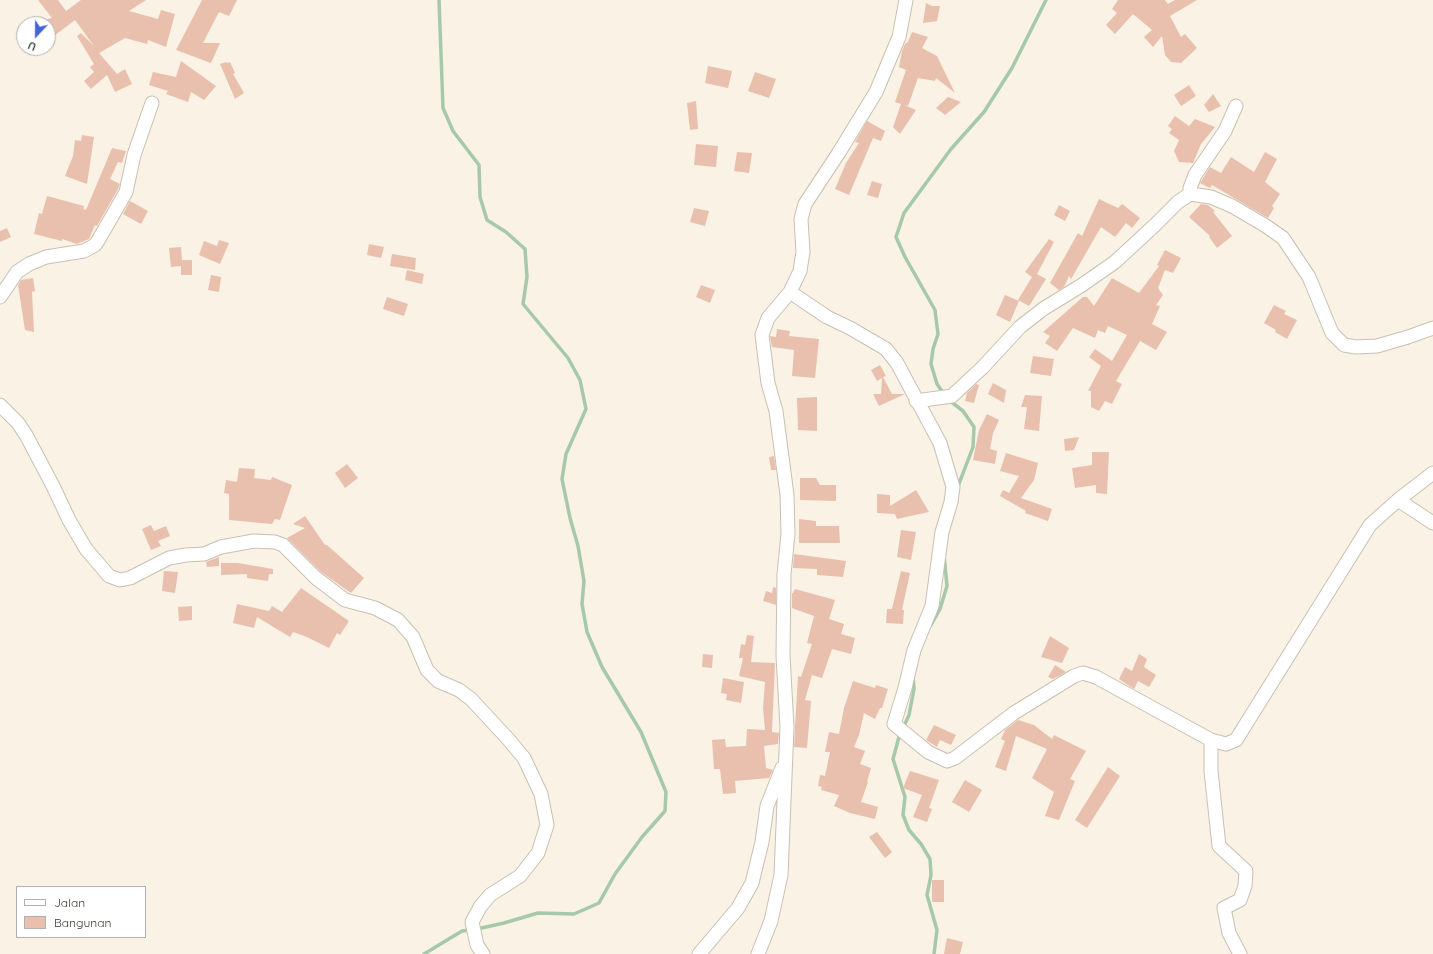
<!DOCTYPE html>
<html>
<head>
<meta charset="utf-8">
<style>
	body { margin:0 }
	#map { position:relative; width:1433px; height:954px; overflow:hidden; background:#faf2e4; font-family:Quicksand,sans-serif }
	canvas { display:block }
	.legend { position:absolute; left:16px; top:886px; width:130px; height:52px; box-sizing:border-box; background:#fff; border:1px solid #b1b0ad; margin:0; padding:5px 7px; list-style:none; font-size:12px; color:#3c3933 }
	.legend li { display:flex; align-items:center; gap:8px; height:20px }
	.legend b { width:20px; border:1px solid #b1b0ad }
	.north { position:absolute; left:16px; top:16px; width:40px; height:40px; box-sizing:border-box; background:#fff; border:1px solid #b1b0ad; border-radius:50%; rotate:202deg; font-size:11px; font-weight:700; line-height:16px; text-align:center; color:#3c3933 }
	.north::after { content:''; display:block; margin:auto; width:14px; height:18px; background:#4663d6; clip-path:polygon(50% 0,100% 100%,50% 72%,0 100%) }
</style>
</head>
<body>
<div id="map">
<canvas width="1433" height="954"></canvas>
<ul class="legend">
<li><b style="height:5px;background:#fff"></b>Jalan</li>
<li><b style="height:11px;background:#e9c0ad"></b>Bangunan</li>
</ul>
<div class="north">U</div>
</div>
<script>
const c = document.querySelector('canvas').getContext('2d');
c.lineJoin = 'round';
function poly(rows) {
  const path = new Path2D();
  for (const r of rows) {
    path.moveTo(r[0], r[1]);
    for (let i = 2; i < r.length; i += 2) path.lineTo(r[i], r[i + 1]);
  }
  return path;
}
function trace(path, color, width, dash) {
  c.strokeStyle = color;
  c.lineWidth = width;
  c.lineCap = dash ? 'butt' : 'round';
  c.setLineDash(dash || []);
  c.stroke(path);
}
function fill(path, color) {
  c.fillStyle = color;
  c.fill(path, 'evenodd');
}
const stream = poly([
	[439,0,443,108,453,131,479,165,480,197,487,220,506,232,525,249,527,277,523,304,568,358,580,380,586,409,566,454,562,479,570,518,578,546,584,581,582,604,587,632,602,667,641,732,666,792,665,811,642,837,615,874,599,903,574,914,538,913,504,923,477,929],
	[944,394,937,384,931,364,933,349,938,334,935,310,905,257,896,237,904,213,951,149,984,112,1012,68,1046,0],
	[949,400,963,411,974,427,973,447,957,489],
	[931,625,940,609,947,586,944,555],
	[913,677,914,689,909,715,899,737,893,759,905,797,903,815,909,830,921,844,930,859,931,875,927,895,937,930,934,954],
	[424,954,462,931,470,930]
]);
const building = poly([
	[38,0,58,0,66,11,81,0,146,0,129,11,158,19,161,10,175,14,166,47,148,40,147,44,125,38,99,53,117,74,125,69,132,84,115,92,107,75,91,89,84,81,94,72,90,67,94,64,77,36,81,33,94,46,75,20,54,36,48,27,48,24,46,24,43,20,52,18],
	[202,0,237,0,229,16,219,12,203,43,220,43,211,63,176,50],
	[1118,0,1165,0,1168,4,1175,0,1197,0,1170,16,1181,37,1185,34,1197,48,1181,63,1171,62,1165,55,1162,36,1153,47,1144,37,1152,30,1133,14,1115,34,1106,25,1117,13,1112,9],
	[926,3,932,6,940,6,937,21,923,23],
	[912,32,928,37,922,48,937,56,955,93,936,78,935,81,918,78,908,106,904,105,916,110,900,134,893,127,901,104,895,102,906,70,899,67,902,51,905,44,908,42],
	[181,61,216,86,204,100,191,92,188,102,166,94,168,91,149,85,153,72,176,77],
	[226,62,227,63,230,62,235,73,233,74,244,93,235,99,220,64],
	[708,66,732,71,728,88,705,83],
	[755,72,776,79,769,98,748,91],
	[1189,85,1196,96,1181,106,1174,95],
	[1213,94,1221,106,1209,112,1204,105],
	[948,97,961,102,945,115,936,108],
	[696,101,698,129,690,130,687,103],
	[1175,116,1189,126,1195,119,1215,127,1201,144,1193,163,1179,162,1174,151,1179,140,1169,133,1172,129,1168,126],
	[867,121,885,131,881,141,873,138,849,195,835,189,846,163,859,143,855,142],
	[82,135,94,137,87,184,65,176,73,156,75,140,81,141],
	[696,144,718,146,716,167,694,165],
	[112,148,126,151,122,163,118,162,110,179,120,184,118,189,97,226,95,225,89,239,77,244,62,239,62,241,34,234,39,213,42,214,47,196,84,206,83,209,86,210],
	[737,152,752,153,749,173,734,171],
	[1265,152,1277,159,1265,182,1280,194,1272,206,1274,208,1268,218,1212,185,1210,188,1200,183,1210,167,1221,173,1231,157,1254,172],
	[872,181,882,184,878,198,867,195],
	[1099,199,1118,208,1122,204,1140,218,1132,228,1126,223,1115,237,1101,227,1071,279,1069,276,1064,287,1059,290,1050,283,1078,233,1082,236],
	[130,201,148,211,141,224,123,214],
	[1201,204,1208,205,1215,211,1213,212,1232,236,1217,248,1209,237,1210,236,1189,217],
	[1059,205,1070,211,1065,221,1054,215],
	[694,208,709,211,705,226,690,222],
	[7,228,11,237,0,242,0,231],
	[1049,239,1054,242,1037,274,1046,279,1029,306,1018,300,1032,277,1025,272],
	[219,240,229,243,220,264,199,255,204,241,217,246],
	[369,244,384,247,381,258,367,255],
	[181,247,182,260,192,260,192,275,181,275,181,266,171,267,169,248],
	[1165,250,1181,258,1173,273,1165,270,1158,288,1163,295,1156,305,1160,306,1152,324,1167,332,1156,350,1140,341,1116,381,1122,384,1112,404,1105,401,1099,411,1091,407,1091,391,1088,391,1101,366,1089,357,1095,349,1112,361,1127,335,1108,326,1105,333,1098,330,1095,338,1073,328,1057,351,1045,343,1050,336,1043,332,1083,297,1087,297,1094,306,1112,278,1139,293,1159,266,1157,265],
	[392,254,416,258,415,270,390,266],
	[407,270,424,274,422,284,405,280],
	[211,275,221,277,219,292,208,290],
	[33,278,35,291,32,292,34,332,25,330,18,285,21,280],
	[701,285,715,290,710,303,696,297],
	[1005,295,1019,301,1010,322,996,315],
	[387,297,408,304,404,316,383,309],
	[1274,305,1286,311,1284,314,1297,320,1287,339,1275,332,1276,330,1264,323],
	[777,329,790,331,789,336,819,339,815,378,792,376,794,350,772,347,770,336,776,337],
	[1033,356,1054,359,1051,376,1030,373],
	[880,365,886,376,883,377,892,394,905,394,879,406,873,394,881,394,882,378,877,381,871,370],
	[993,383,1006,390,1004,403,988,394],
	[976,384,979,385,974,403,965,401,967,393],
	[1025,395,1042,396,1039,431,1024,429,1027,407,1021,407],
	[817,397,817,431,798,430,797,398],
	[987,414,999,420,993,433,990,449,997,451,995,464,973,460,979,430],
	[1079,437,1074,450,1065,451,1064,439],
	[1092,452,1109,452,1107,494,1096,493,1096,485,1075,488,1072,468,1092,465],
	[1006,453,1038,463,1034,480,1021,498,1052,509,1048,521,1025,513,1026,511,1000,496,1003,490,1009,493,1019,476,1000,471],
	[774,456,776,470,771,470,769,457],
	[347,464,358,478,345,488,335,473],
	[239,468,255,469,254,478,271,480,272,477,292,485,280,520,275,519,272,524,229,520,229,494,224,493,226,480,237,482],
	[800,478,816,478,820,485,836,485,836,501,800,500],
	[916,490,929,512,897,519,895,514,877,513,877,494,890,495,890,506],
	[305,516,325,545,327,545,364,578,351,593,321,572,287,538,305,528,293,524],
	[799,519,816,521,816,526,839,526,840,543,799,543],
	[151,525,154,531,166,526,170,536,158,541,161,546,151,550,142,529],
	[901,530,916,532,911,560,897,557],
	[794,554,846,561,843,577,817,575,817,569,793,568],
	[219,557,219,566,207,567,206,562],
	[221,563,238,563,273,569,273,574,269,574,268,581,247,578,247,574,221,575],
	[164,571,178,572,175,593,162,591],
	[901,571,910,573,902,610,904,610,903,624,886,623,887,609,892,609],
	[773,587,776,588,776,605,763,601,766,591,772,593],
	[301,588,349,621,340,635,337,633,329,648,307,637,293,632,290,637,257,617,254,628,233,623,237,604,269,611,272,606,282,612],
	[795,589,835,600,829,619,844,624,841,634,855,638,851,654,832,649,822,678,812,675,805,700,811,701,807,748,794,747,795,726,798,676,801,677,812,644,807,643,814,616,792,608,792,593,793,593],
	[192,606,192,620,179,621,178,607],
	[747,635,754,636,751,662,775,663,772,732,779,733,778,744,764,746,766,768,773,770,769,778,735,781,736,793,723,794,720,769,714,769,712,740,725,739,726,747,746,746,747,729,765,730,763,708,765,682,739,676,743,658,739,658,741,644,745,645],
	[1050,636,1069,648,1062,663,1041,657],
	[703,654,713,655,712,668,702,667],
	[1139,654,1147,659,1144,667,1156,675,1149,687,1138,681,1134,689,1119,679,1125,667,1132,671],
	[1055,665,1066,672,1053,679,1048,677],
	[723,678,744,682,741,703,726,700,727,694,721,693],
	[853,681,875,688,876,685,888,689,882,708,880,708,875,719,864,713,859,735,854,747,865,751,860,764,871,768,867,782,868,782,861,802,878,807,875,819,850,813,834,806,839,795,821,790,822,787,818,786,820,775,825,776,830,752,825,752,829,732,839,734,844,708],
	[1018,720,1034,725,1052,739,1054,735,1086,751,1070,779,1075,781,1059,820,1045,816,1054,792,1032,778,1047,749,1016,736,1006,771,995,767,1005,741,1001,739,1005,730],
	[934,725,956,735,951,745,940,740,937,747,926,740],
	[1108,767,1120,776,1087,828,1075,820],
	[910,771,939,780,929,808,932,809,927,822,913,817,922,795,903,788],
	[965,780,982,790,969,812,952,802],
	[877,832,892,852,885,858,869,837],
	[932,880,944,880,944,902,932,902],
	[947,938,963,942,960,954,944,954]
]);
const minor = poly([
	[1190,194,1190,188,1195,175,1225,131,1236,106],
	[790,292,827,317,850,328,886,349,897,363,940,443,953,487,951,502,942,532,932,606,914,650,905,688,894,724,928,752,947,761,955,758,1014,713,1074,676,1083,673,1096,677,1211,740,1226,744,1236,740,1370,525,1398,500],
	[0,297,17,272,29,264,46,257,84,251,95,245,99,239,126,192,134,155,152,103],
	[916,401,952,396,983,367,1020,327,1043,309,1082,285,1115,262,1155,225,1178,202,1190,194,1211,197,1232,206,1266,226,1283,238,1309,277,1332,333,1344,345,1356,347,1377,346,1408,337,1433,328],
	[0,405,18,423,26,435,53,486,69,520,86,549,109,576,120,580,130,578,169,558,186,555,204,554,221,547,254,541,275,542,283,545,316,578,345,600,375,608,398,620,413,637,427,670,438,681,459,690,471,699,509,740,524,758,541,794,547,825,538,853,520,876,490,895,480,907,472,922,477,945,483,954],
	[1433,473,1398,500,1433,523],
	[1211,740,1211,771,1219,846,1246,871,1245,886,1240,900,1224,908,1229,933,1240,954],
	[699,954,738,908,752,883,762,842,767,806,782,768],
	[758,954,771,921,781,875,787,727,783,656,784,574,788,534,787,495,776,411,768,383,762,335,768,318,790,292,800,271,803,252,801,219,805,204,838,154,876,92,899,37,906,0]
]);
trace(stream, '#a6c8ab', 3.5);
fill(building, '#e9c0ad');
trace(minor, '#c8c0b2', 15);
trace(minor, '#fff', 13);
</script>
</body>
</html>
